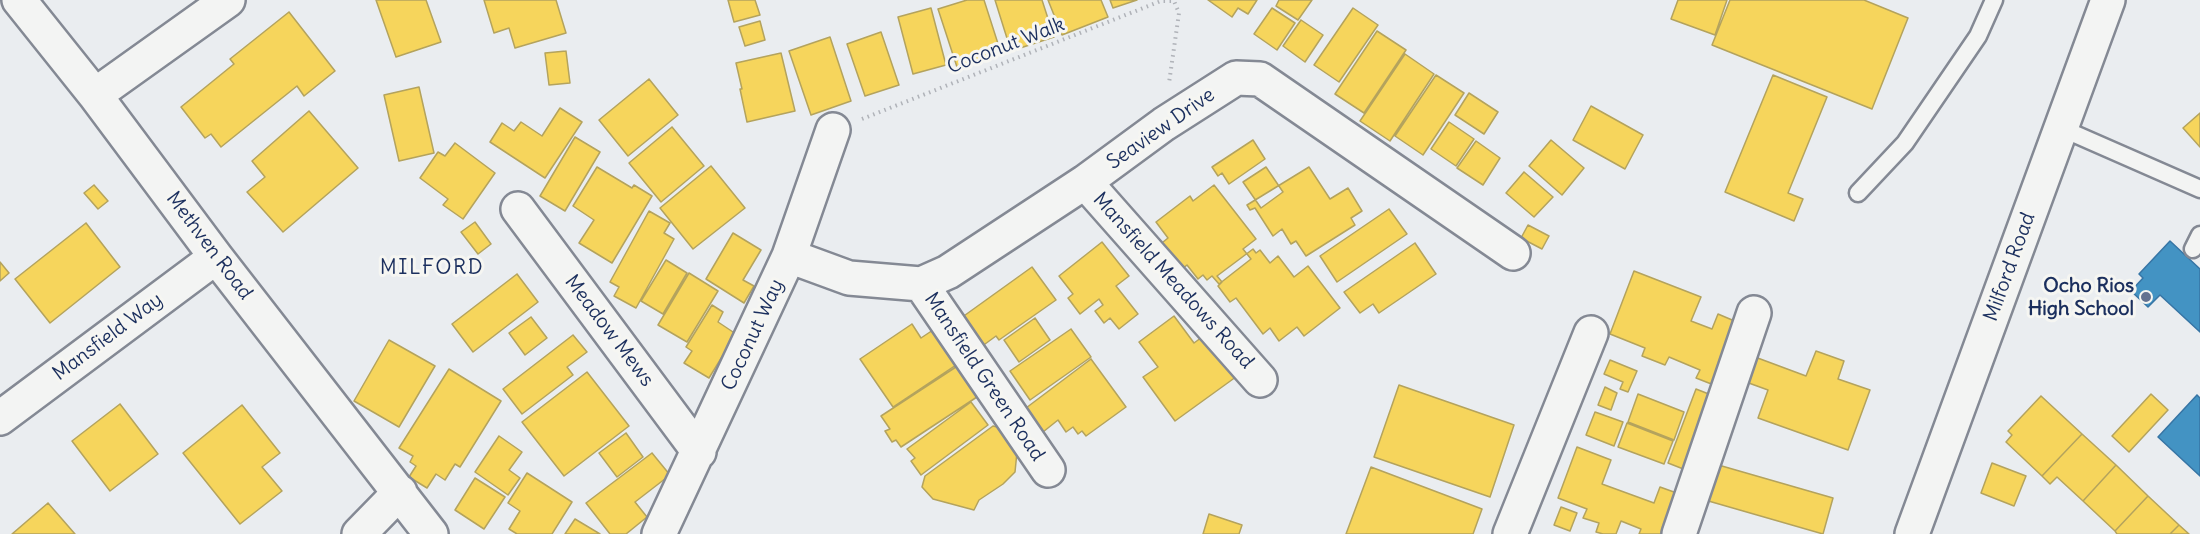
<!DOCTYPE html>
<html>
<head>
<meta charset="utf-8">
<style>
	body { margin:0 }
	canvas { display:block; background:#eaedf0 }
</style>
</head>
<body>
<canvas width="2200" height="534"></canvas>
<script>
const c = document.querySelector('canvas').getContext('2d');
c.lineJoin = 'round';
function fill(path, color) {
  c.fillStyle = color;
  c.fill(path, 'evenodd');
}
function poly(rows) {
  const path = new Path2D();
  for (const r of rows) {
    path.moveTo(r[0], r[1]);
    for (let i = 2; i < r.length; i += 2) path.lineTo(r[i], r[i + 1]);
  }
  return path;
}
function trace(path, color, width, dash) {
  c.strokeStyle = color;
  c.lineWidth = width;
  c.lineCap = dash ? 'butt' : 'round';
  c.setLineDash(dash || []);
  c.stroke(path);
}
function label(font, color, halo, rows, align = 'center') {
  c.font = font + ' Delius,sans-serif';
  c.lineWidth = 6;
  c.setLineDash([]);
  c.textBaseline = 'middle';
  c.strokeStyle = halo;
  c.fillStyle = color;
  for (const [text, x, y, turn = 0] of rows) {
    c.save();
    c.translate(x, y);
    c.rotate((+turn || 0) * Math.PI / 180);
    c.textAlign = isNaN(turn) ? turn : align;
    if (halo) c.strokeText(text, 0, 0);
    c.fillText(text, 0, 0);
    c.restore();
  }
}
const homes = poly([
	[376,0,426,0,441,42,396,57,376,0],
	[484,0,556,0,566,33,515,48,509,28,494,33,484,0],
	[728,0,755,0,760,15,734,22,728,0],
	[967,0,984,0,1001,53,957,67,938,9,967,0],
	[995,0,1042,0,1054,37,1011,51,995,0],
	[1048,0,1101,0,1108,17,1062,35,1048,0],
	[1110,0,1137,0,1113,8,1110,0],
	[1208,0,1257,0,1248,14,1238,8,1232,17,1208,0],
	[1279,0,1312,0,1298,20,1276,6,1279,0],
	[1678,0,1727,0,1715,35,1671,19,1678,0],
	[1730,0,1864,0,1908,18,1872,109,1712,45,1730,0],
	[931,8,946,65,913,74,898,17,931,8],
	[1272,8,1295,23,1277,50,1254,34,1272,8],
	[1353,8,1378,25,1339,82,1314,65,1353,8],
	[289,12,335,71,304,96,297,86,221,147,211,134,205,138,181,107,234,64,230,59,289,12],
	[1301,20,1323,35,1305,62,1283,46,1301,20],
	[760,21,765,40,745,46,739,27,760,21],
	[1377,31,1406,50,1364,113,1335,94,1377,31],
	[881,32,899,85,865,96,847,44,881,32],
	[830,37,851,101,811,115,789,51,830,37],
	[566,51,570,83,549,85,545,53,566,51],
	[781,53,795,111,747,122,740,89,742,89,736,63,781,53],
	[1405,54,1434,74,1390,141,1360,121,1405,54],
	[1436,75,1464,93,1423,155,1395,136,1436,75],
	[1773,75,1827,97,1788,193,1803,199,1794,221,1725,192,1773,75],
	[649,79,678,115,628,156,599,120,649,79],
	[419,87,434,153,399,161,384,95,419,87],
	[1469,93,1498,112,1484,134,1455,115,1469,93],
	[1591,106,1643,135,1625,169,1573,140,1591,106],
	[560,108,582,122,545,178,490,142,502,123,514,131,521,122,542,136,560,108],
	[309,111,358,168,283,232,247,192,265,177,252,161,309,111],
	[2200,113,2200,147,2183,128,2200,113],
	[1449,122,1474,139,1456,166,1431,149,1449,122],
	[672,127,704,166,661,202,629,163,672,127],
	[575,137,600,152,565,211,540,196,575,137],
	[1253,140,1265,159,1229,184,1222,173,1218,176,1212,167,1253,140],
	[1551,140,1584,168,1562,195,1529,166,1551,140],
	[1476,141,1500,158,1483,185,1457,168,1476,141],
	[455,143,495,173,463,219,443,205,448,199,420,178,438,152,445,156,455,143],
	[711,166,745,208,693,249,660,208,711,166],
	[597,167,632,188,634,185,652,196,612,263,579,243,594,220,573,206,597,167],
	[1266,167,1283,192,1261,208,1243,182,1266,167],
	[1309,167,1330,199,1348,188,1362,211,1351,218,1355,225,1306,256,1296,241,1291,244,1282,229,1273,236,1255,208,1250,210,1247,205,1309,167],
	[1524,172,1553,197,1534,217,1506,193,1524,172],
	[94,185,108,201,98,209,84,193,94,185],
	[1214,185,1256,239,1243,249,1251,259,1219,284,1212,276,1207,280,1203,275,1198,279,1187,265,1177,273,1157,247,1168,238,1156,222,1190,196,1193,201,1214,185],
	[1389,209,1407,234,1337,282,1320,256,1389,209],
	[649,211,670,223,664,233,674,239,636,308,614,296,619,287,610,282,649,211],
	[475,222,491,244,478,254,461,232,475,222],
	[86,223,120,267,50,323,15,279,86,223],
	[1528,225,1549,236,1542,249,1521,238,1528,225],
	[733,233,761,250,743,280,754,286,744,303,706,279,733,233],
	[1102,242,1129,276,1116,286,1138,314,1119,329,1110,318,1104,323,1095,311,1103,305,1099,299,1080,314,1068,298,1073,294,1059,276,1102,242],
	[1415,243,1436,274,1379,313,1373,304,1360,313,1344,292,1415,243],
	[1253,249,1256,253,1260,250,1270,263,1278,256,1294,277,1308,266,1340,308,1304,336,1297,327,1279,341,1270,328,1263,334,1236,298,1230,302,1218,286,1222,282,1217,276,1253,249],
	[666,260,687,273,663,314,641,301,666,260],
	[0,262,9,273,0,281,0,262],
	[1032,267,1056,300,999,340,996,336,981,347,961,318,1032,267],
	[1634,271,1701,297,1691,321,1712,329,1718,314,1744,325,1719,387,1696,378,1700,370,1669,357,1665,365,1642,356,1645,348,1610,334,1634,271],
	[689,273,718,291,687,342,658,325,689,273],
	[517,274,538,302,473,352,452,324,517,274],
	[712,305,723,312,718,322,736,334,709,378,684,363,692,351,686,347,712,305],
	[1174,316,1194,343,1209,332,1240,374,1175,421,1143,377,1158,367,1139,342,1174,316],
	[531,317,547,338,525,355,509,333,531,317],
	[1035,318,1050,340,1019,362,1004,340,1035,318],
	[912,324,921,338,936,328,959,363,893,407,860,359,912,324],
	[1071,329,1091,357,1030,400,1010,371,1071,329],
	[573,335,587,352,567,367,573,375,522,414,503,389,573,335],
	[389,340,435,366,399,427,354,401,389,340],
	[1816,351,1844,361,1838,379,1870,390,1848,450,1758,418,1768,390,1746,382,1755,357,1806,376,1816,351],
	[1091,359,1126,407,1086,436,1082,431,1078,434,1073,427,1066,432,1058,420,1043,432,1026,408,1091,359],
	[1610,360,1637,371,1628,392,1620,389,1623,382,1604,374,1610,360],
	[959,365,980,395,901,447,896,440,892,442,885,431,890,429,881,416,959,365],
	[449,369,501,401,460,467,455,464,445,480,436,474,427,488,409,477,416,466,410,462,413,456,399,448,449,369],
	[587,372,629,426,564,476,522,422,587,372],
	[1399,385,1514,425,1490,497,1374,457,1399,385],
	[1605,387,1617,393,1611,410,1598,405,1605,387],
	[1696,389,1719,398,1691,472,1668,463,1696,389],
	[1638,394,1684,412,1674,440,1628,422,1638,394],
	[2151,394,2168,410,2129,452,2112,436,2151,394],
	[2041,396,2082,434,2042,476,2006,442,2012,435,2008,431,2041,396],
	[971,402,988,425,921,475,911,461,915,458,907,449,971,402],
	[120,404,158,454,110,491,72,441,120,404],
	[242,405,280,453,262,467,282,491,240,524,183,453,242,405],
	[1595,412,1623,422,1614,446,1586,435,1595,412],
	[1627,423,1673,441,1664,464,1618,447,1627,423],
	[993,426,1001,428,1018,442,1015,472,1003,484,979,500,974,510,933,499,922,487,925,476,993,426],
	[626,433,643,457,617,477,599,453,626,433],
	[2082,434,2116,465,2083,501,2057,477,2050,484,2042,476,2082,434],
	[499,436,522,452,509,470,520,478,508,495,475,472,499,436],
	[1577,447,1611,460,1602,484,1654,503,1660,487,1685,496,1672,534,1639,534,1641,529,1621,521,1616,534,1603,534,1596,532,1599,523,1583,518,1587,509,1558,498,1577,447],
	[652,453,670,475,635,502,647,517,626,534,610,534,586,503,652,453],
	[1708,462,1833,498,1823,534,1698,498,1708,462],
	[1992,463,2026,476,2014,506,1981,493,1992,463],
	[2116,465,2148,496,2115,531,2083,501,2116,465],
	[1371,467,1482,509,1473,534,1346,534,1371,467],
	[527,473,572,502,552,534,517,534,509,529,520,511,508,503,527,473],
	[475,478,505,497,484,529,455,510,475,478],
	[2148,496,2179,525,2170,534,2117,534,2115,531,2148,496],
	[48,503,75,534,12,534,48,503],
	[1561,507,1577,513,1570,531,1554,525,1561,507],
	[1209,514,1242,525,1239,534,1203,534,1209,514],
	[575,519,600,534,565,534,575,519],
	[2179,525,2189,534,2170,534,2179,525]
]);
const schools = poly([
	[2170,241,2200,269,2200,332,2160,295,2148,307,2131,291,2143,278,2139,274,2170,241],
	[2197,395,2200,398,2200,476,2158,437,2197,395]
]);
const path = poly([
	[862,119,1161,1,1174,1,1179,13,1169,83]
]);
const service = poly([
	[2061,128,2200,189],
	[1858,193,1905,143,1978,36,1994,0],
	[2193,249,2200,235]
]);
const minor = poly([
	[19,0,95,95,216,257,431,534],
	[95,95,228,0],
	[1085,182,1260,380],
	[518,209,699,452],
	[789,256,849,278,921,284,948,272,1085,182,1164,124,1236,78,1260,79,1513,253],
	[921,284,1048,470],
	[0,418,216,257],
	[359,534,400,492],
	[659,534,789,256,833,130],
	[1510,534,1591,333],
	[1679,534,1754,313]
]);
const primary = poly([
	[1912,534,2108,0]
]);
const markers = [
	[2146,297,6,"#637291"]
];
const streetNames = [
	["Coconut Walk",1006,46,-21],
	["Seaview Drive",1161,129,-35],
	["Methven Road",209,246,53],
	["Milford Road",2010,267,-70],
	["Mansfield Meadows Road",1173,281,48],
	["Meadow Mews",609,331,53],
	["Coconut Way",753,335,-65],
	["Mansfield Way",108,337,-37],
	["Mansfield Green Road",984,377,56]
];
const poiNames = [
	["Ocho Rios",2134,286],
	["High School",2134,309]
];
const neighbourhoodNames = [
	["MILFORD",432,268]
];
fill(homes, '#f6d55c');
trace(homes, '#b4a35d', 1.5);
fill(schools, '#4393c3');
trace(schools, '#3775a5', 1.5);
trace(service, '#848994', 21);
trace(minor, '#848994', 38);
trace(primary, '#848994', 38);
trace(path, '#b0b3b9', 4, [1.5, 4.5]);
trace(service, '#f3f4f3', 16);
trace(minor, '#f3f4f3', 33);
trace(primary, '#f3f4f3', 33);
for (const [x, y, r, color] of markers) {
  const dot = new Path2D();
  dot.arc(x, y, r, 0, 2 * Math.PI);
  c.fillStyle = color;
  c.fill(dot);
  trace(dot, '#f6f6f2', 2);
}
label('20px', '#1b2f5e', '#f6f6f2', streetNames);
label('bold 20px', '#1b2f5e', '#f6f6f2', poiNames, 'right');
c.letterSpacing = '1.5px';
label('21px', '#1b2f5e', '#f6f6f2', neighbourhoodNames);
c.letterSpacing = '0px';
</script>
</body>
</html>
